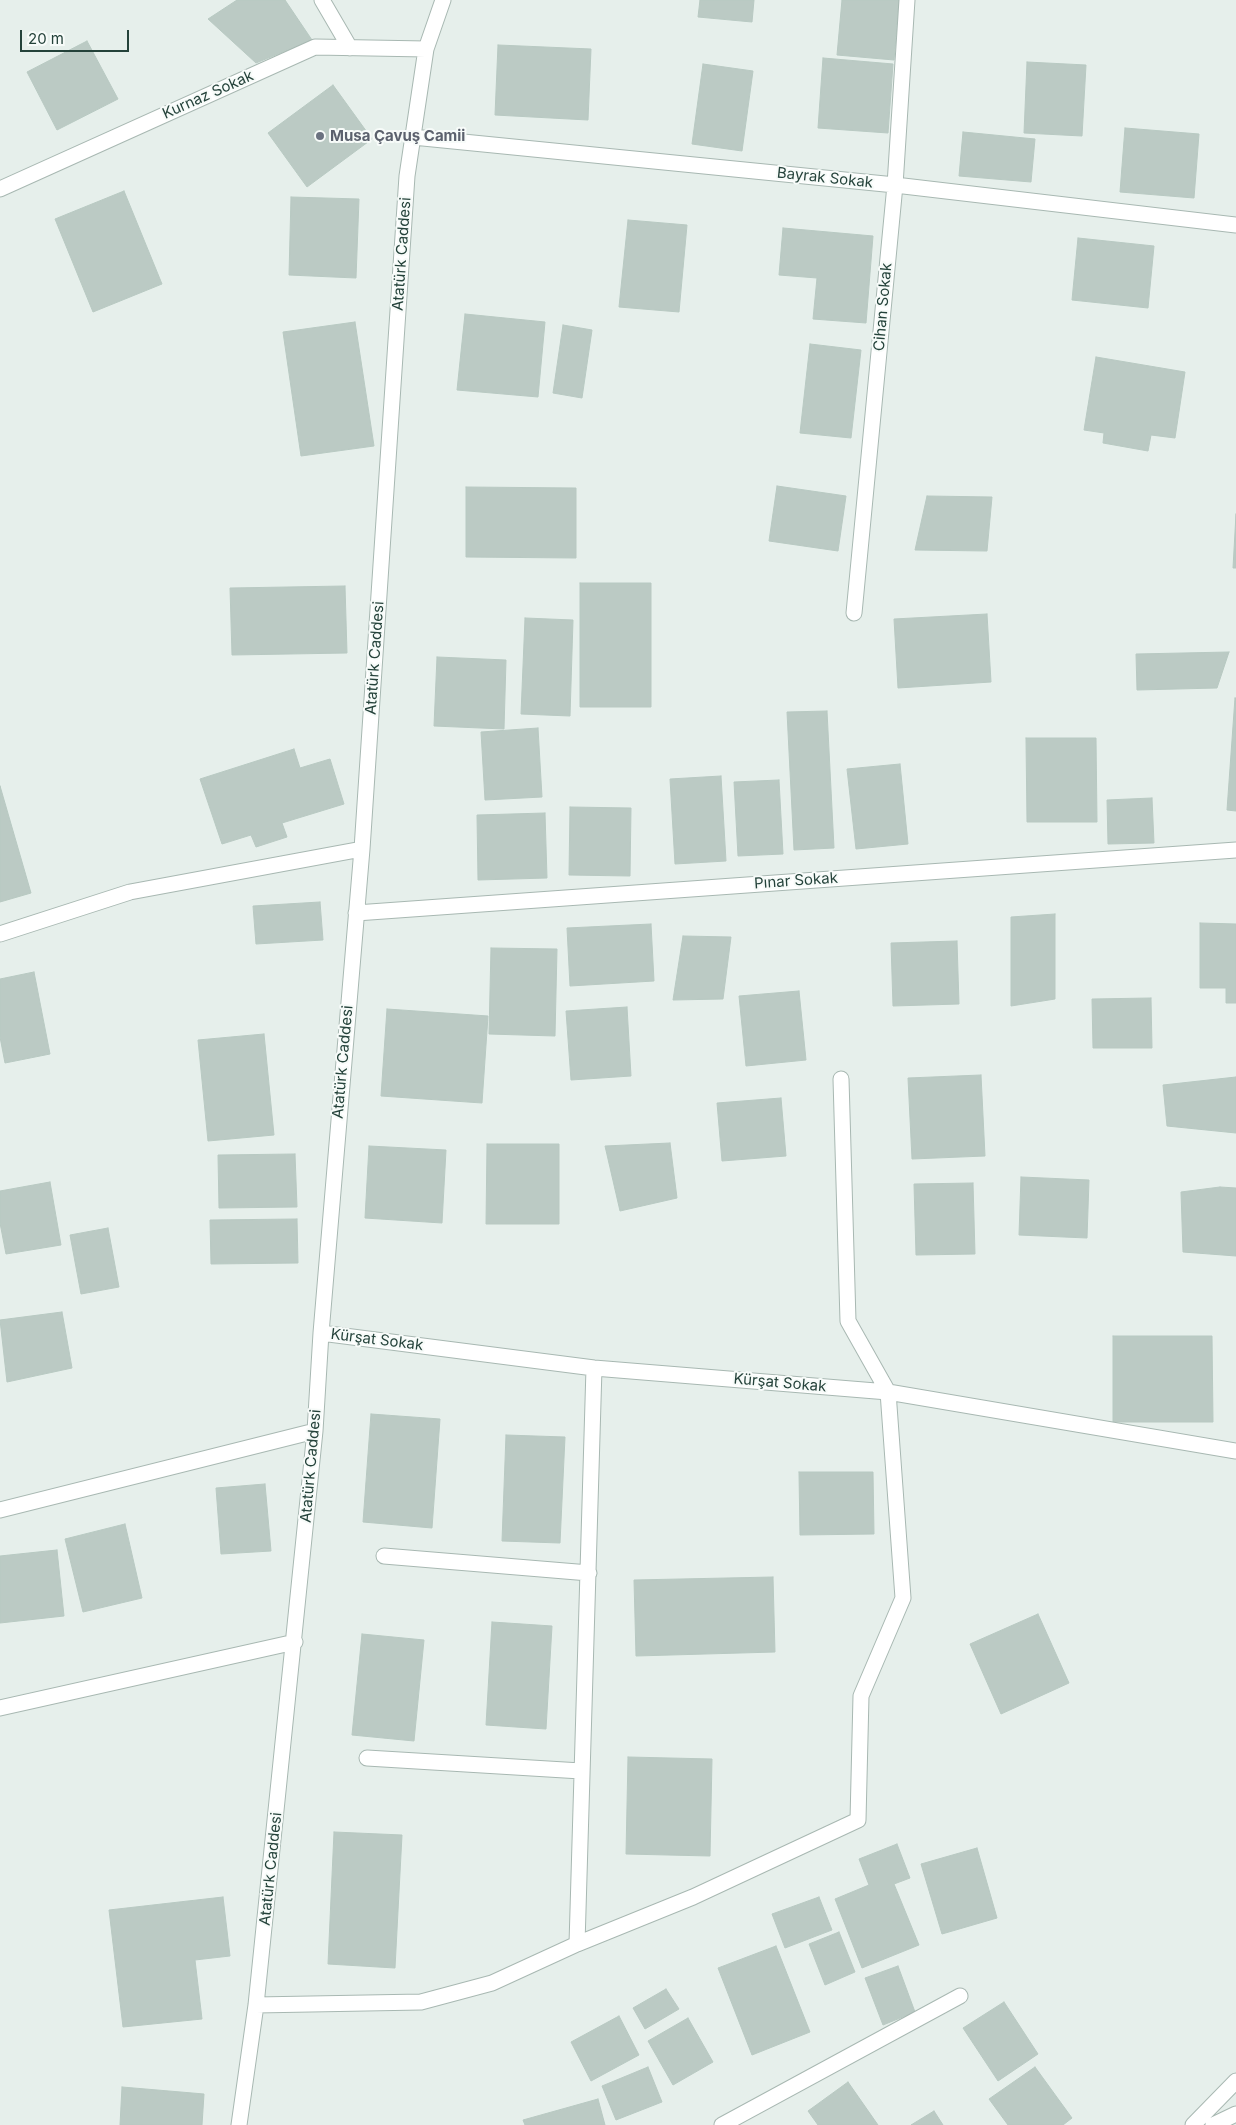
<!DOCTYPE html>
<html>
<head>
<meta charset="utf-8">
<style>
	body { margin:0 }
	#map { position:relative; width:1236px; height:2125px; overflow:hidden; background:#e6efeb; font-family:Inter,sans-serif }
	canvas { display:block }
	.scale { position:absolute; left:20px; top:30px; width:109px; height:22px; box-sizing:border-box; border:2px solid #24423a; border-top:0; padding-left:6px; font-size:15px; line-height:18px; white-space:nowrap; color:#24423a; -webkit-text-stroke:4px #f7fbf9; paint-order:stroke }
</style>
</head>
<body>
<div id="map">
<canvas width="1236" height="2125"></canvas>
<div class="scale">20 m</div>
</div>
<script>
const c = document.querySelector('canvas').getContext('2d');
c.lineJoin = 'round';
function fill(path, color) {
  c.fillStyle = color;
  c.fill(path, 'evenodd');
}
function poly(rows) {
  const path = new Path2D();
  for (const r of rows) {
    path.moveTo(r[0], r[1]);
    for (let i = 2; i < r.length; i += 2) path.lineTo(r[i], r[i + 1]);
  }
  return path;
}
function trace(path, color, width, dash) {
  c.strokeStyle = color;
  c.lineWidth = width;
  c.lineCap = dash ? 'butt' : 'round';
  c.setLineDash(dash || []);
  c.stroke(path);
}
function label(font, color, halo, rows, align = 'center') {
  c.font = font + ' Inter,sans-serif';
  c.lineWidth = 4;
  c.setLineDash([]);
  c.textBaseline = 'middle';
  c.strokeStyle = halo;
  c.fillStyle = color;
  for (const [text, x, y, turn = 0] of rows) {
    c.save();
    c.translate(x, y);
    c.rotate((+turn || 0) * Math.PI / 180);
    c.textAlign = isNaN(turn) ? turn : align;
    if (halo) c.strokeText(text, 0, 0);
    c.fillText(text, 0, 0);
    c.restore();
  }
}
const building = poly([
	[237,0,285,0,312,40,256,63,208,19,237,0],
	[700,0,754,0,752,22,698,17,700,0],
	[842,0,899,0,894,60,837,55,842,0],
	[87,41,118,99,57,130,27,72,87,41],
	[498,45,591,49,588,120,495,115,498,45],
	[823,58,893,64,888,133,818,128,823,58],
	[1027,62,1086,65,1082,136,1024,133,1027,62],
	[703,64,753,71,742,151,692,144,703,64],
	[333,85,372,139,307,187,268,133,333,85],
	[1125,128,1199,134,1194,198,1120,192,1125,128],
	[963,132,1035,139,1031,182,959,176,963,132],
	[124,191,162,284,93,312,55,219,124,191],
	[291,197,359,199,356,278,289,275,291,197],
	[628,220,687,225,679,312,619,307,628,220],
	[783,228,873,236,866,323,813,319,817,278,779,275,783,228],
	[1078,238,1154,246,1148,308,1072,300,1078,238],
	[465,314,545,322,538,397,457,390,465,314],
	[355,322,374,446,301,456,283,332,355,322],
	[563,325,592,330,582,398,553,393,563,325],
	[810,344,861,350,851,438,800,433,810,344],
	[1096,357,1185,372,1175,438,1151,435,1148,451,1103,443,1104,433,1084,430,1096,357],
	[777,486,846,496,838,551,769,541,777,486],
	[466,487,576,488,576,558,466,557,466,487],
	[927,496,992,497,987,551,915,550,927,496],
	[1236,514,1236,568,1233,568,1236,514],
	[580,583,651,583,651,707,580,707,580,583],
	[345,586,347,653,232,655,230,588,345,586],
	[987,614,991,682,898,688,894,619,987,614],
	[525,618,573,620,570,716,521,714,525,618],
	[1229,652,1217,688,1137,690,1136,654,1229,652],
	[437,657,506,660,504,729,434,726,437,657],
	[1235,698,1236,698,1236,811,1227,810,1235,698],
	[827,711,834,848,794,850,787,712,827,711],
	[538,728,542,797,485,800,481,732,538,728],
	[1026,738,1096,738,1097,822,1027,822,1026,738],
	[294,749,300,768,330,759,344,804,282,823,287,837,256,847,251,835,222,844,200,779,294,749],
	[900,764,908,844,856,849,847,769,900,764],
	[721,776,726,861,675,864,670,779,721,776],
	[779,780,783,854,738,856,734,782,779,780],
	[0,786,31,893,0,902,0,786],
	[1152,798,1154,843,1108,844,1107,800,1152,798],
	[570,807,631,808,630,876,569,875,570,807],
	[545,813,547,878,478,880,477,815,545,813],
	[320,902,323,940,256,944,253,906,320,902],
	[1055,914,1055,999,1011,1006,1011,917,1055,914],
	[1200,923,1236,924,1236,1003,1226,1003,1226,988,1200,988,1200,923],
	[651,924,654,981,570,986,567,928,651,924],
	[683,936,731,937,723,999,673,1000,683,936],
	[957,941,959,1004,893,1006,891,943,957,941],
	[491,948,557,949,555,1036,489,1034,491,948],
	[34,972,50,1054,5,1063,0,1037,0,979,34,972],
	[799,991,806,1060,746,1066,739,996,799,991],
	[1151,998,1152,1048,1093,1048,1092,999,1151,998],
	[627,1007,631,1076,571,1080,566,1011,627,1007],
	[387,1009,488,1016,482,1103,381,1096,387,1009],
	[264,1034,274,1135,208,1141,198,1040,264,1034],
	[981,1075,985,1156,912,1159,908,1078,981,1075],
	[1236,1077,1236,1133,1167,1126,1163,1085,1236,1077],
	[781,1098,786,1156,722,1161,717,1103,781,1098],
	[670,1143,677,1198,620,1211,605,1146,670,1143],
	[487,1144,559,1144,559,1224,486,1224,487,1144],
	[369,1146,446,1150,442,1223,365,1218,369,1146],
	[295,1154,297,1207,219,1208,218,1155,295,1154],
	[1021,1177,1089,1180,1087,1238,1019,1235,1021,1177],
	[50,1182,61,1245,6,1254,0,1223,0,1191,50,1182],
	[973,1183,975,1254,916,1255,914,1184,973,1183],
	[1220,1187,1236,1188,1236,1256,1183,1252,1181,1192,1220,1187],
	[297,1219,298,1263,211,1264,210,1220,297,1219],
	[108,1228,119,1287,81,1294,70,1235,108,1228],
	[62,1312,72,1368,7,1382,0,1320,62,1312],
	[1113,1336,1212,1336,1213,1422,1113,1422,1113,1336],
	[371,1414,440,1419,432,1528,363,1522,371,1414],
	[506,1435,565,1437,560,1543,502,1541,506,1435],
	[799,1472,873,1472,874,1534,800,1535,799,1472],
	[265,1484,271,1551,221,1554,216,1488,265,1484],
	[125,1524,142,1598,83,1612,65,1539,125,1524],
	[57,1550,64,1616,0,1623,0,1556,57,1550],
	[773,1577,775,1652,636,1656,634,1580,773,1577],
	[1038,1614,1069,1683,1001,1714,970,1644,1038,1614],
	[492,1622,552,1626,546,1729,486,1725,492,1622],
	[362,1634,424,1640,414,1741,352,1735,362,1634],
	[628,1757,712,1759,710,1856,626,1854,628,1757],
	[334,1832,402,1835,395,1968,328,1964,334,1832],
	[897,1844,910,1878,894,1884,919,1945,862,1968,835,1899,869,1885,859,1859,897,1844],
	[977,1848,997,1918,942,1934,921,1864,977,1848],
	[223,1897,230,1956,195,1960,202,2019,123,2027,109,1910,223,1897],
	[819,1897,832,1930,785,1948,772,1914,819,1897],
	[839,1932,855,1972,825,1985,809,1944,839,1932],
	[776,1946,810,2032,752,2055,718,1968,776,1946],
	[898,1966,915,2012,883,2025,865,1978,898,1966],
	[666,1989,679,2009,645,2029,633,2008,666,1989],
	[1004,2002,1038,2054,998,2081,963,2028,1004,2002],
	[619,2016,639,2055,591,2081,571,2042,619,2016],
	[688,2018,713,2062,673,2085,648,2041,688,2018],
	[648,2067,662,2102,616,2120,602,2086,648,2067],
	[1035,2067,1072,2118,1063,2125,1008,2125,989,2099,1035,2067],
	[848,2082,878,2125,818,2125,808,2111,848,2082],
	[122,2087,204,2094,202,2125,120,2125,122,2087],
	[598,2099,605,2125,525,2125,523,2120,598,2099],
	[934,2111,943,2125,911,2125,934,2111]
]);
const minor = poly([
	[322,0,350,48],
	[413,137,895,185,1236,225],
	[0,189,315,47,426,49],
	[854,613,895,185,907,0],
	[356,913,1236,850],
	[0,934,130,892,362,849],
	[321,1333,594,1368,888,1392,1236,1451],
	[0,1510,315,1431],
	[384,1556,589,1573],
	[0,1708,295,1642],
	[367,1758,581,1771],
	[577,1944,594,1368],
	[256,2005,421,2002,492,1983,577,1944,693,1897,858,1820,861,1696,903,1598,888,1392,848,1321,841,1079],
	[239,2125,256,2005,315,1431,321,1333,362,849,407,176,426,49,443,0],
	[722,2125,960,1996],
	[1193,2125,1236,2081],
	[1213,2125,1236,2114]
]);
const markers = [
	[320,136,5,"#6b7280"]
];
const streetNames = [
	["Kurnaz Sokak",208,95,-24],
	["Bayrak Sokak",825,178,6],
	["Atatürk Caddesi",402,254,-86],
	["Cihan Sokak",883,307,-85],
	["Atatürk Caddesi",375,658,-86],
	["Pınar Sokak",796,881,-4],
	["Atatürk Caddesi",343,1062,-85],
	["Kürşat Sokak",377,1340,7],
	["Kürşat Sokak",780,1383,5],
	["Atatürk Caddesi",311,1466,-85],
	["Atatürk Caddesi",271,1869,-84]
];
const worshipNames = [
	["Musa Çavuş Camii",330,136]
];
fill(building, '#bbcac4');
trace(building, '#b8c9c2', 1);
trace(minor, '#a8b8b2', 17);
trace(minor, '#fff', 15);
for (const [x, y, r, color] of markers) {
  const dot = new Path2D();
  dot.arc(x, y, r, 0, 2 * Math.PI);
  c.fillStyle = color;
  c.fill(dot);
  trace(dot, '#f7fbf9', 2);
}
label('15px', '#24423a', '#f7fbf9', streetNames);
label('bold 15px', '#5b616d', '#f7fbf9', worshipNames, 'left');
</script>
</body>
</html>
